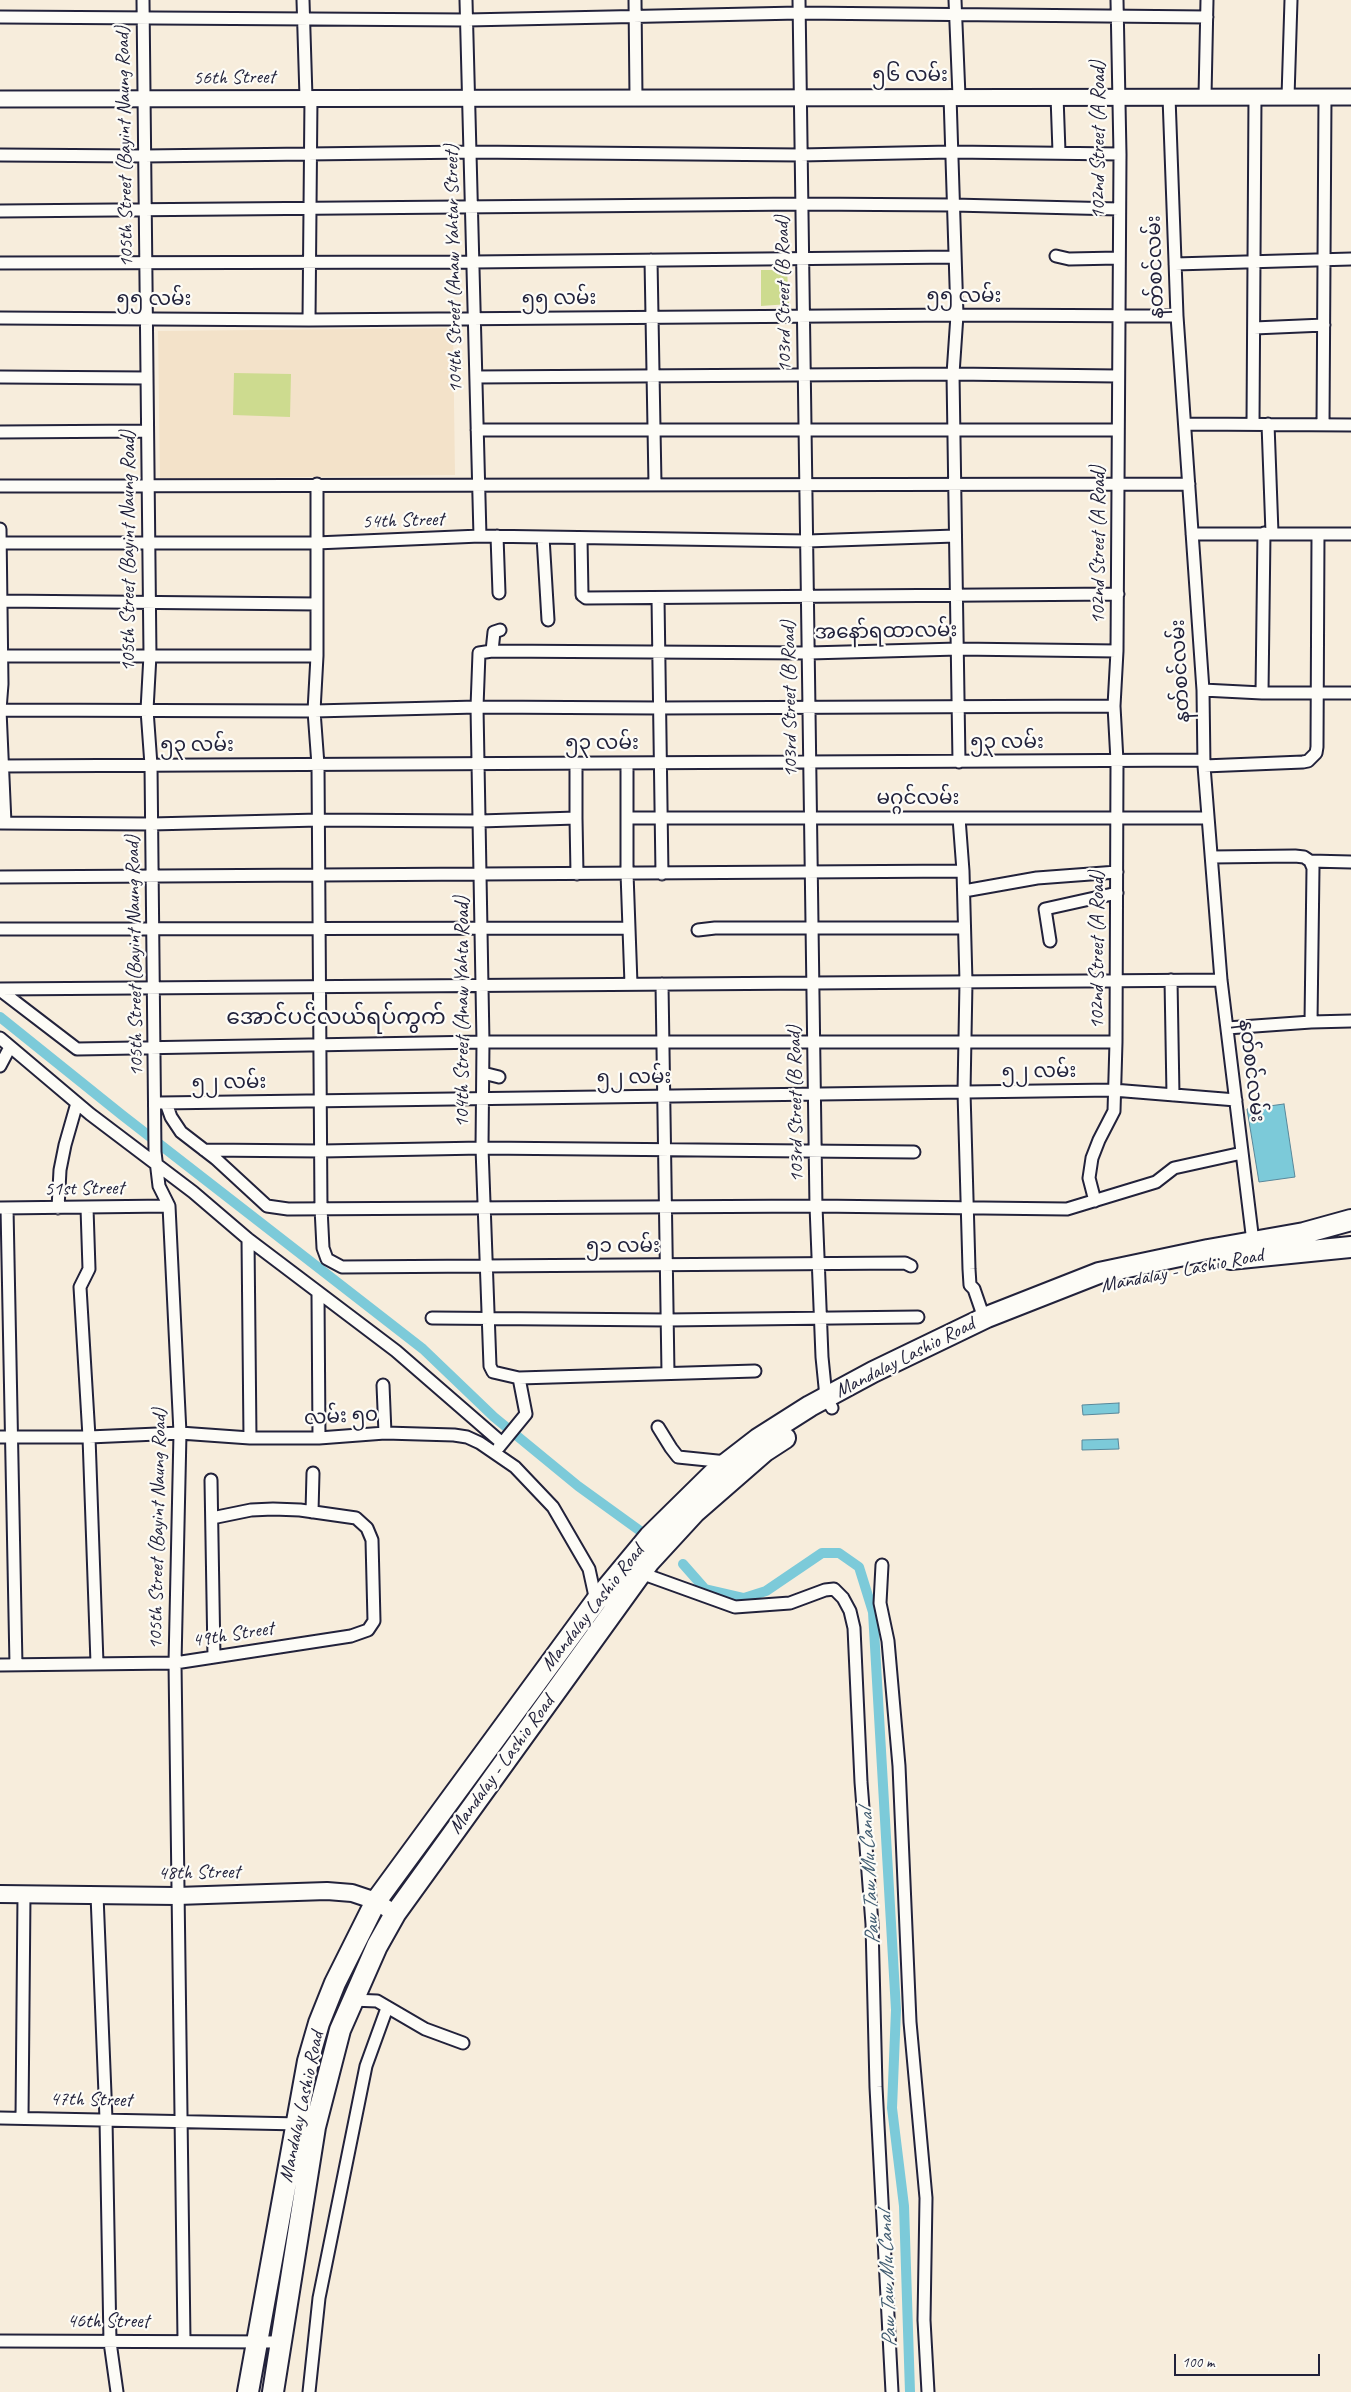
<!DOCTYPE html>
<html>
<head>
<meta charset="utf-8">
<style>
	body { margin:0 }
	#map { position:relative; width:1351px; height:2392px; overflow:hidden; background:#f7eddc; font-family:Caveat,sans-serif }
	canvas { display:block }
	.scale { position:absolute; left:1174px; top:2354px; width:146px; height:22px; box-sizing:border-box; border:2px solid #22223b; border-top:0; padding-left:6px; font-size:15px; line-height:18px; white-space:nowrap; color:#22223b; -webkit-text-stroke:4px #fdfcf7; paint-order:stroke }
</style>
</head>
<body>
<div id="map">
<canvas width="1351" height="2392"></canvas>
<div class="scale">100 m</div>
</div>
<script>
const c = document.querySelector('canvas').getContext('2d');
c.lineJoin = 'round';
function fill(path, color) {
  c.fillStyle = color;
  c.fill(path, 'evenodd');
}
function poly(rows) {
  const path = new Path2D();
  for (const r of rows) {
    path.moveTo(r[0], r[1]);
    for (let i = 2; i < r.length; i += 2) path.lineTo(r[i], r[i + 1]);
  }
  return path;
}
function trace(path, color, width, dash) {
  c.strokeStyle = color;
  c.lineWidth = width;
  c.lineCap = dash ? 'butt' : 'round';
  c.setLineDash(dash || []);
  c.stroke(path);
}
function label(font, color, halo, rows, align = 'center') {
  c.font = font + ' Caveat,"Noto Sans Myanmar",sans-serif';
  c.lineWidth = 4.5;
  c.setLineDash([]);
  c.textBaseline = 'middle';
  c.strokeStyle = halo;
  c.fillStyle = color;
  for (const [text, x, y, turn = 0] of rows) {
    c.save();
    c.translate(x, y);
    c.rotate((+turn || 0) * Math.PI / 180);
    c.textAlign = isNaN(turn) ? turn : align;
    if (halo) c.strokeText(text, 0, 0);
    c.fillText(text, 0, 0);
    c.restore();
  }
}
const built = poly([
	[453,328,455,475,160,479,158,331]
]);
const green = poly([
	[761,270,787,270,789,304,761,306],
	[234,373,291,374,290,417,233,415]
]);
const water = poly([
	[1284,1104,1295,1177,1259,1182,1247,1109,1284,1104],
	[1119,1403,1119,1413,1083,1415,1082,1405,1119,1403],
	[1118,1439,1119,1449,1082,1450,1082,1440,1118,1439]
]);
const canal = poly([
	[0,1017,122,1115,423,1349,494,1417,578,1486,643,1533],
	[683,1564,705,1589,744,1598,766,1591,822,1553,839,1553,859,1567,873,1612,896,2010,892,2108,904,2206,910,2392]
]);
const minor = poly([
	[143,0,150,655,147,710,151,765,155,1152,159,1186,169,1206,180,1433,175,1663,184,2340],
	[303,0,306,97],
	[466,0,480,536],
	[635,0,636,97],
	[799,0,816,1206,822,1357,826,1397,832,1408],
	[955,0,959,96],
	[0,17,467,20,799,13,1207,17],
	[950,96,957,315,953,374,959,762],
	[1057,96,1059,152],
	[1205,96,1207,0],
	[1169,97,1177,316,1203,690,1204,766,1221,980,1253,1242],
	[1288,97,1291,0],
	[0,155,144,156,470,152,800,155,951,152,1120,154],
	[0,211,802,204,953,205,1119,209],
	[1056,256,1069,259,1118,258],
	[651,260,655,484],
	[0,263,473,262,955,257],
	[1175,264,1351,259],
	[0,318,309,320,957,315,1177,316],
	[309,320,311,97],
	[1254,328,1324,325],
	[0,377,147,378],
	[476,377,953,374,1117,376],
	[1186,424,1351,425],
	[1253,424,1255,96],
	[1268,424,1272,533],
	[1323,425,1325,97],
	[477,430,1117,430],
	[0,432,146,431],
	[317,484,317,656,314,711,318,765,321,1208,323,1248,327,1259,342,1267,905,1263,911,1266],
	[0,486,1189,484],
	[0,529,2,684,0,710,5,823],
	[1192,534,1351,534],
	[497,536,499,593],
	[543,537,548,620],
	[581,538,582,595,586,598,1118,594],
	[0,543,316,543,480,536,807,541,955,536],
	[658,598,662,874],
	[0,601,317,604],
	[492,651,494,632,500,630],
	[0,656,317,656],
	[1203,690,1262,693,1351,693],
	[1262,693,1264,533],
	[0,710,314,711,477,707,659,708,1114,706],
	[576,763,576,818],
	[627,763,627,873,631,984],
	[0,766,1204,760],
	[1204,766,1303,762,1308,761,1316,753,1317,747,1318,534],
	[628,818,1207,818],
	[959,818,963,871,966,982,964,1092,969,1269,970,1285,974,1289,984,1318],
	[0,823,151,824,319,820,480,821,576,818,577,874],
	[1212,857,1295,856,1304,857,1310,861,1313,868,1311,1022,1351,1021],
	[1310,861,1351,862],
	[0,877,963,871],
	[964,891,1037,878,1117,872],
	[0,929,628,928],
	[698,930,715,928,964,928],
	[1050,941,1045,909,1117,893],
	[1171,980,1173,1095],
	[662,984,668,1373],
	[0,989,1221,980],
	[0,990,77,1049,483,1042,1116,1042],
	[1227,1028,1311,1022],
	[0,1038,90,1114,193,1192,248,1239,396,1351,502,1443],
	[0,1066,10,1047],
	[483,1073,499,1077],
	[160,1103,1113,1090,1236,1100],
	[166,1103,171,1117,181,1132,216,1159,267,1206,288,1209,816,1206,1067,1209,1156,1182,1174,1168,1242,1153],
	[204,1150,322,1151,482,1148,914,1152],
	[1095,1201,1089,1178,1092,1158,1099,1140,1114,1111,1116,1042,1117,761,1114,706,1117,651,1120,154,1117,0],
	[1,1208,169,1206],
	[7,1208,16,1665],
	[58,1208,60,1170,65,1145,77,1103],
	[87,1208,89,1269,80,1287,89,1437,97,1663],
	[248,1239,250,1438],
	[318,1294,319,1438],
	[432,1318,667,1320,918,1317],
	[755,1371,519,1378,493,1372,490,1366,482,1148,483,1042,477,707,479,653,492,651,809,653,958,649,1117,651],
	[383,1385,385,1433],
	[658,1427,671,1448,678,1457,727,1462],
	[0,1437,89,1437,180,1433,250,1438,319,1438,385,1433,454,1435,467,1437,480,1443,515,1467,553,1507,589,1569,596,1601],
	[499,1447,526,1414,519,1378],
	[211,1480,214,1657],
	[312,1512,313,1473],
	[882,1565,880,1603,888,1641,899,1766,910,2022,926,2198,924,2320,928,2392],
	[638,1572,735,1607,790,1603,825,1590,834,1589,843,1598,850,1611,854,1628,861,1782,872,1924,876,2087,892,2392],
	[0,1665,175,1663,351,1636,368,1630,374,1621,372,1540,367,1528,356,1518,300,1510,273,1509,251,1510,212,1518],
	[97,1895,106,2119,110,2342,117,2392],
	[352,2000,377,2001,425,2029,463,2043],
	[0,2118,301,2124],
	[22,2118,24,1895],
	[0,2341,281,2342],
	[309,2392,319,2298,366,2066,387,2008]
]);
const tertiary = poly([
	[0,99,1351,97]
]);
const secondary = poly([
	[0,1894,177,1896,327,1891,352,1893,376,1901,395,1914]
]);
const trunk = poly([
	[1230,1259,1351,1247],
	[248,2392,308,2061,319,2023,335,1983,376,1901,596,1601,650,1536,714,1473,758,1439,810,1406,873,1372,987,1317,1099,1273,1208,1250,1304,1233,1351,1220],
	[273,2392,315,2127,340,2030,377,1946,395,1914,649,1562,695,1512,765,1451,785,1438]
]);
const streetNames = [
	["၅၆ လမ်း",910,76],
	["56th Street",234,78,-1],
	["102nd Street (A Road)",1099,140,-90],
	["105th Street (Bayint Naung Road)",125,147,-91],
	["နတ်စင်လမ်း",1156,267,-92],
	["104th Street (Anaw Yahtar Street)",454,269,-91],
	["103rd Street (B Road)",784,294,-91],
	["၅၅ လမ်း",964,297],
	["၅၅ လမ်း",559,299,-1],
	["၅၅ လမ်း",154,300],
	["54th Street",403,521,-2],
	["102nd Street (A Road)",1099,545,-90],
	["105th Street (Bayint Naung Road)",129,551,-90],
	["အနော်ရထာလမ်း",886,632,-1],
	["နတ်စင်လမ်း",1181,671,-93],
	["103rd Street (B Road)",790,699,-91],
	["၅၃ လမ်း",1007,743],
	["၅၃ လမ်း",602,744],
	["၅၃ လမ်း",197,746],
	["မဂ္ဂင်လမ်း",918,799],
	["102nd Street (A Road)",1098,950,-90],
	["105th Street (Bayint Naung Road)",135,956,-91],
	["104th Street (Anaw Yahta Road)",463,1012,-90],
	["နတ်စင်လမ်း",1251,1071,83],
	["၅၂ လမ်း",1039,1072,-1],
	["၅၂ လမ်း",634,1078,-1],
	["၅၂ လမ်း",229,1083,-1],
	["103rd Street (B Road)",796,1104,-91],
	["51st Street",84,1189,-1],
	["၅၁ လမ်း",623,1247],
	["Mandalay - Lashio Road",1182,1271,-11],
	["Mandalay Lashio Road",905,1358,-27],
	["လမ်း ၅၀",341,1417,-3],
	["105th Street (Bayint Naung Road)",158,1529,-89],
	["Mandalay Lashio Road",593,1608,-52],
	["49th Street",233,1635,-9],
	["Mandalay - Lashio Road",502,1765,-54],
	["48th Street",199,1873,-1],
	["47th Street",91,2100,1],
	["Mandalay Lashio Road",302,2107,-78],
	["46th Street",108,2322]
];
const waterNames = [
	["Paw Taw Mu Canal",870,1877,-93],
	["Paw Taw Mu Canal",888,2280,-92]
];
const quarterNames = [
	["အောင်ပင်လယ်ရပ်ကွက်",336,1018]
];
fill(built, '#f3e2c9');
fill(green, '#cddb8f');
fill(water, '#7ccad9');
trace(water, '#58879a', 1);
trace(canal, '#7ccad9', 10);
trace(minor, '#22223b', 15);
trace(tertiary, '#22223b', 19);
trace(secondary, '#22223b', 20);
trace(trunk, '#22223b', 24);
trace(minor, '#fdfcf7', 11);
trace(tertiary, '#fdfcf7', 15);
trace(secondary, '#fdfcf7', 16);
trace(trunk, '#fdfcf7', 20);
label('20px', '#22223b', '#fdfcf7', streetNames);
label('italic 21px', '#425d72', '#fdfcf7', waterNames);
label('22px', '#22223b', '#fdfcf7', quarterNames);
</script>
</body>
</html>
